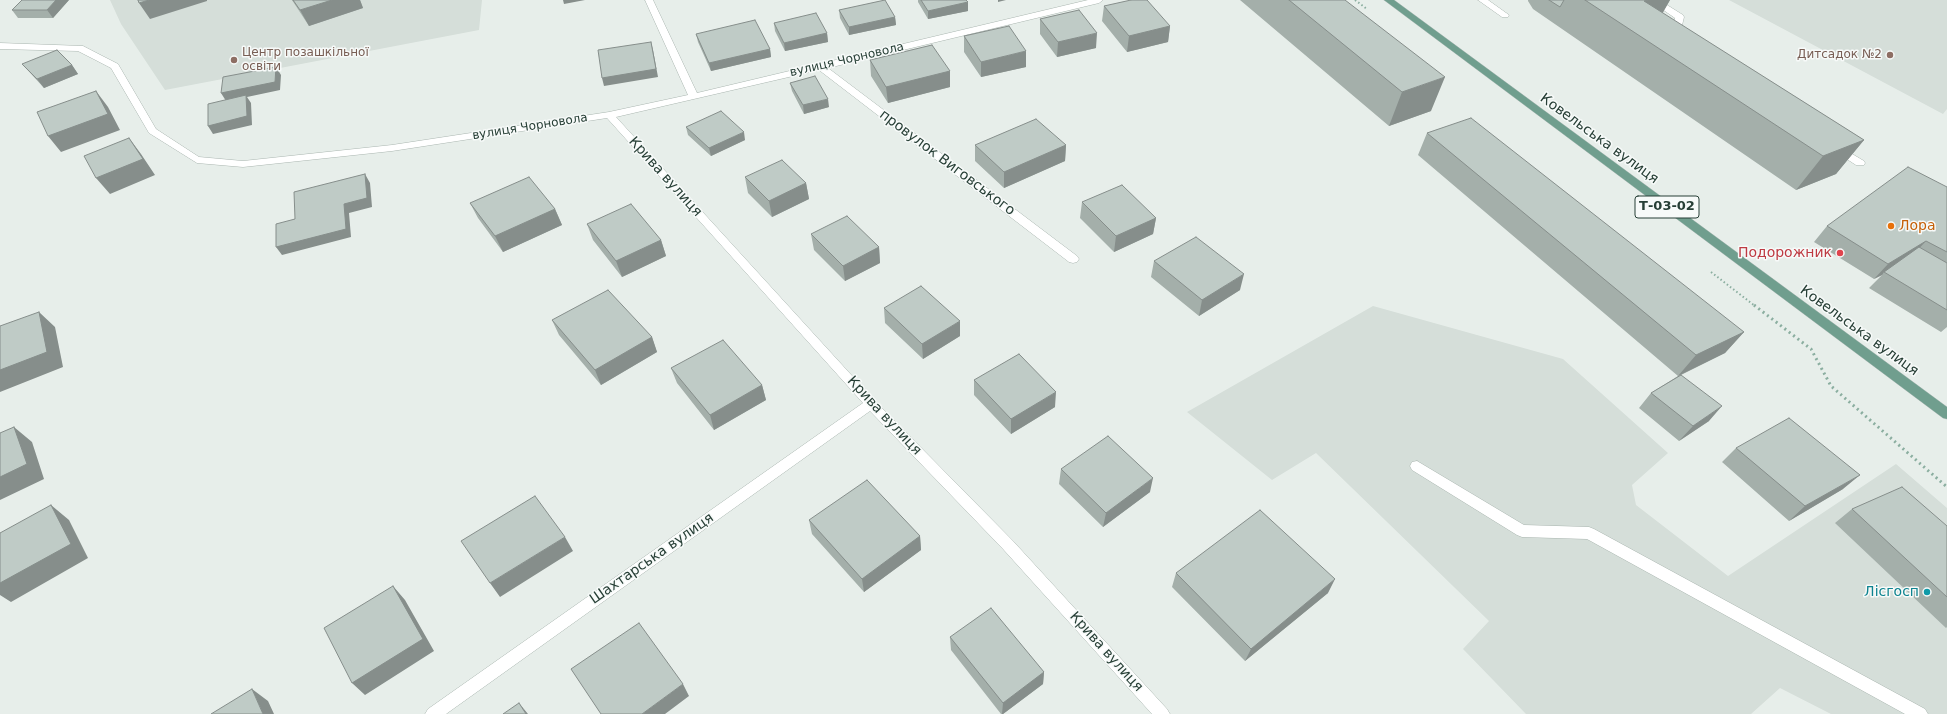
<!DOCTYPE html>
<html>
<head>
<meta charset="utf-8">
<style>
	body { margin:0 }
	canvas { display:block; background:#e7eeea }
</style>
</head>
<body>
<canvas width="1947" height="714"></canvas>
<script>
const c = document.querySelector('canvas').getContext('2d');
c.lineJoin = 'round';
function fill(path, color) {
  c.fillStyle = color;
  c.fill(path, 'evenodd');
}
function poly(rows) {
  const path = new Path2D();
  for (const r of rows) {
    path.moveTo(r[0], r[1]);
    for (let i = 2; i < r.length; i += 2) path.lineTo(r[i], r[i + 1]);
  }
  return path;
}
function trace(path, color, width, dash) {
  c.strokeStyle = color;
  c.lineWidth = width;
  c.lineCap = dash ? 'butt' : 'round';
  c.setLineDash(dash || []);
  c.stroke(path);
}
function label(font, color, halo, rows, align = 'center') {
  c.font = font + ' "DejaVu Sans",sans-serif';
  c.lineWidth = 3;
  c.setLineDash([]);
  c.textBaseline = 'middle';
  c.strokeStyle = halo;
  c.fillStyle = color;
  for (const [text, x, y, turn = 0] of rows) {
    c.save();
    c.translate(x, y);
    c.rotate((+turn || 0) * Math.PI / 180);
    c.textAlign = isNaN(turn) ? turn : align;
    if (halo) c.strokeText(text, 0, 0);
    c.fillText(text, 0, 0);
    c.restore();
  }
}
const built = poly([
	[110,0,482,0,479,30,165,90,121,24],
	[1729,0,1947,0,1947,109,1943,114],
	[1373,306,1563,359,1668,453,1632,485,1636,505,1728,576,1896,464,1947,508,1947,714,1831,714,1780,688,1751,714,1526,714,1463,649,1489,621,1316,453,1272,480,1187,412]
]);
const pathFar1 = poly([
	[1355,0,1367,9],
	[1711,272,1755,306]
]);
const path = poly([
	[1754,305,1811,349,1831,386,1947,487]
]);
const lane = poly([
	[1478,0,1488,0,1509,15,1508,17,1502,17,1478,0],
	[1649,0,1659,0,1683,15,1684,17,1678,42,1675,43,1671,40,1675,18,1649,0],
	[1837,145,1864,161,1865,163,1864,165,1856,165,1833,150,1832,148,1837,145],
	[1417,461,1524,525,1589,527,1594,529,1925,709,1928,714,1905,714,1587,539,1522,537,1517,535,1412,470,1410,466,1412,462,1417,461]
]);
const street = poly([
	[645,0,653,0,697,93,1088,0,1103,0,1099,3,828,68,1077,256,1079,259,1077,262,1073,263,1069,262,819,70,616,117,875,401,1013,541,1167,709,1170,714,1152,714,1003,549,870,411,446,714,425,714,428,709,863,403,607,118,392,151,243,167,197,163,149,133,111,68,78,51,0,49,0,43,83,46,118,64,156,129,199,157,243,161,392,145,609,112,688,95,645,0]
]);
const primary = poly([
	[1384,0,1394,0,1947,407,1947,419,1943,418,1384,0]
]);
const wall = poly([
	[69,0,53,18,18,18,12,10],
	[292,0,360,0,363,8,309,26],
	[918,0,966,0,968,11,928,19,918,2],
	[1240,0,1345,0,1431,111,1389,126],
	[1528,0,1670,0,1662,13,1864,140,1836,174,1796,190,1533,9,1528,1],
	[1104,6,1170,26,1168,42,1127,52,1102,21],
	[839,10,895,17,896,25,849,35,840,18],
	[1040,19,1096,48,1057,57,1040,34],
	[774,23,827,33,828,42,785,51,775,31],
	[696,34,770,49,771,57,711,71,698,42],
	[964,36,1026,67,981,77,964,52],
	[870,60,950,71,950,87,888,103,871,76],
	[22,64,72,65,78,74,44,88],
	[790,83,829,107,804,114,792,91],
	[686,127,745,140,711,156,688,135],
	[1427,133,1744,332,1725,353,1681,375,1709,421,1679,441,1639,408,1651,393,1678,376,1418,155],
	[975,145,1066,145,1065,161,1004,188,975,161],
	[745,177,806,183,809,199,772,217,748,193],
	[1947,187,1947,327,1941,332,1869,288,1882,275,1874,279,1814,242,1827,226],
	[1082,202,1156,218,1153,234,1114,252,1080,218],
	[470,203,555,209,562,225,503,252,478,218],
	[587,224,661,240,666,256,622,277,593,240],
	[811,234,879,247,880,263,845,281,814,250],
	[1154,261,1240,290,1199,316,1151,277],
	[884,308,960,336,923,359,885,323],
	[552,320,652,337,657,352,601,385,559,335],
	[671,368,762,385,766,400,714,430,677,383],
	[974,380,1055,407,1011,434,974,395],
	[1736,448,1843,489,1789,521,1722,462],
	[1061,469,1150,492,1103,527,1059,484],
	[1852,509,1947,526,1947,627,1946,628,1835,523],
	[809,520,920,536,921,550,864,592,812,534],
	[1176,573,1328,593,1245,661,1172,587],
	[950,637,1044,672,1043,684,1003,714,1001,714,951,650]
]);
const shadedWall = poly([
	[56,0,69,0,53,18,47,10],
	[149,0,207,0,207,1,150,19,139,3],
	[332,0,360,0,363,8,309,26,300,10],
	[563,0,585,0,564,4],
	[998,0,1006,0,998,2],
	[1648,0,1670,0,1656,25,1644,1],
	[968,2,968,11,928,19,928,11],
	[895,17,896,25,849,35,849,27],
	[1170,26,1168,42,1127,52,1129,36],
	[827,33,828,42,785,51,784,43],
	[1097,33,1096,48,1057,57,1058,42],
	[651,42,653,50,658,77,604,86,602,78],
	[770,49,771,57,711,71,709,63],
	[1026,51,1026,67,981,77,981,62],
	[72,65,78,74,44,88,37,79],
	[276,67,281,75,280,90,247,97,251,103,252,125,213,134,208,126,226,101,221,93],
	[950,71,950,87,888,103,886,87],
	[1445,77,1431,111,1389,126,1402,92],
	[96,91,108,107,120,130,61,152,48,136],
	[828,99,829,107,804,114,803,105],
	[744,132,745,140,711,156,709,148],
	[129,138,141,154,155,175,110,194,96,178],
	[1864,140,1836,174,1796,190,1823,156],
	[1066,145,1065,161,1004,188,1004,172],
	[365,174,370,183,372,207,349,213,351,237,282,255,276,247,344,204],
	[806,183,809,199,772,217,769,201],
	[555,209,562,225,503,252,495,236],
	[1156,218,1153,234,1114,252,1116,236],
	[661,240,666,256,622,277,616,261],
	[1926,241,1911,257,1884,272,1882,275,1874,279,1888,264],
	[879,247,880,263,845,281,843,266],
	[1244,274,1240,290,1199,316,1202,300],
	[39,312,55,327,63,367,0,392,0,370],
	[960,321,960,336,923,359,922,344],
	[1744,332,1725,353,1678,376,1696,355],
	[652,337,657,352,601,385,595,370],
	[762,385,766,400,714,430,710,415],
	[1056,392,1055,407,1011,434,1011,419],
	[1722,406,1709,421,1679,441,1693,426],
	[14,427,32,442,44,479,0,500,0,477],
	[1860,475,1843,489,1789,521,1805,506],
	[1153,478,1150,492,1103,527,1106,513],
	[51,505,69,520,88,558,11,602,0,595,0,583],
	[920,536,921,550,864,592,862,579],
	[565,537,573,551,500,597,490,583],
	[1335,579,1328,593,1245,661,1251,649],
	[393,586,405,600,434,651,365,695,352,683],
	[1044,672,1043,684,1003,714,1002,714,1003,703],
	[683,684,689,696,665,714,642,714],
	[252,689,268,701,274,714,263,714],
	[519,703,528,714,526,714]
]);
const building = poly([
	[22,0,56,0,47,10,12,10,22,0],
	[138,0,149,0,139,3,138,0],
	[293,0,332,0,300,10,293,0],
	[885,0,895,17,849,27,839,10,885,0],
	[921,0,966,0,968,2,928,11,921,0],
	[1131,0,1147,0,1170,26,1129,36,1104,6,1131,0],
	[1289,0,1345,0,1445,77,1402,92,1289,0],
	[1549,0,1564,0,1560,7,1549,0],
	[1585,0,1648,0,1644,1,1864,140,1823,156,1585,0],
	[1079,10,1097,33,1058,42,1040,19,1079,10],
	[816,13,827,33,784,43,774,23,816,13],
	[755,20,770,49,709,63,696,34,755,20],
	[1009,26,1026,51,981,62,964,36,1009,26],
	[651,42,656,69,602,78,598,50,651,42],
	[932,45,950,71,886,87,870,60,932,45],
	[57,50,72,65,37,79,22,64,57,50],
	[276,67,275,82,221,93,223,77,276,67],
	[815,76,828,99,803,105,790,83,815,76],
	[96,91,108,114,48,136,37,112,96,91],
	[246,95,247,116,208,126,208,104,246,95],
	[721,111,744,132,709,148,686,127,721,111],
	[1471,118,1744,332,1696,355,1427,133,1471,118],
	[1036,119,1066,145,1004,172,975,145,1036,119],
	[129,138,143,159,96,178,84,156,129,138],
	[782,160,806,183,769,201,745,177,782,160],
	[1908,167,1947,187,1947,252,1926,241,1888,264,1827,226,1908,167],
	[365,174,367,198,344,204,346,229,276,247,276,224,295,219,294,192,365,174],
	[529,177,555,209,495,236,470,203,529,177],
	[1122,185,1156,218,1116,236,1082,202,1122,185],
	[631,204,661,240,616,261,587,224,631,204],
	[847,216,879,247,843,266,811,234,847,216],
	[1196,237,1244,274,1202,300,1154,261,1196,237],
	[1919,247,1947,263,1947,310,1884,272,1919,247],
	[921,286,960,321,922,344,884,308,921,286],
	[608,290,652,337,595,370,552,320,608,290],
	[39,312,47,352,0,370,0,326,39,312],
	[723,340,762,385,710,415,671,368,723,340],
	[1019,354,1056,392,1011,419,974,380,1019,354],
	[1681,375,1722,406,1693,426,1651,393,1681,375],
	[1789,418,1860,475,1805,506,1736,448,1789,418],
	[14,427,27,464,0,477,0,433,14,427],
	[1108,436,1153,478,1106,513,1061,469,1108,436],
	[867,480,920,536,862,579,809,520,867,480],
	[1902,487,1947,526,1947,597,1852,509,1902,487],
	[535,496,565,537,490,583,461,541,535,496],
	[51,505,71,544,0,583,0,533,51,505],
	[1260,510,1335,579,1251,649,1176,573,1260,510],
	[393,586,423,639,352,683,324,628,393,586],
	[991,608,1044,672,1003,703,950,637,991,608],
	[639,623,683,684,642,714,601,714,571,669,639,623],
	[252,689,263,714,211,714,252,689],
	[519,703,526,714,503,714,519,703]
]);
const markers = [
	[1890,55,4,"#8d6e63"],
	[234,60,4,"#8d6e63"],
	[1891,226,4,"#e8710a"],
	[1840,253,4,"#e0444e"],
	[1927,592,4,"#0f9aa8"]
];
const farEducationnames = [
	["Центр позашкільної",242,53],
	["освіти",242,67],
	["Дитсадок №2",1882,55,"right"]
];
const farStreetnames = [
	["вулиця Чорновола",847,60,-13],
	["вулиця Чорновола",530,127,-9]
];
const shields = [
	[1667,207,64]
];
const shieldNames = [
	["Т-03-02",1667,207]
];
const streetNames = [
	["Ковельська вулиця",1599,139,36],
	["провулок Виговського",947,163,37],
	["Крива вулиця",665,177,48],
	["Ковельська вулиця",1859,331,36],
	["Крива вулиця",884,416,47],
	["Шахтарська вулиця",652,559,-35],
	["Крива вулиця",1106,652,48]
];
const foodNames = [
	["Лора",1899,226]
];
const healthNames = [
	["Подорожник",1832,253]
];
const cultureNames = [
	["Лісгосп",1919,592]
];
fill(built, '#d5ded9');
trace(lane, '#aab6b0', 1);
trace(street, '#aab6b0', 1);
trace(primary, '#c3c9c7', 1);
trace(pathFar1, '#8baea0', 2, [1.5, 2.5]);
trace(path, '#8baea0', 3, [2, 3.5]);
fill(lane, '#fff');
fill(street, '#fff');
fill(primary, '#709e8e');
fill(wall, '#a4afaa');
fill(shadedWall, '#868e8b');
fill(building, '#bfcbc6');
trace(building, '#868e8b', 1);
for (const [x, y, r, color] of markers) {
  const dot = new Path2D();
  dot.arc(x, y, r, 0, 2 * Math.PI);
  c.fillStyle = color;
  c.fill(dot);
  trace(dot, '#f7faf9', 1.5);
}
label('12px', '#785e54', '#f7faf9', farEducationnames, 'left');
label('12px', '#273f36', '#f7faf9', farStreetnames);
for (const [x, y, w] of shields) {
  const box = new Path2D();
  box.roundRect(x - w / 2, y - 11, w, 22, 3);
  c.fillStyle = '#f7faf9';
  c.fill(box);
  trace(box, '#273f36', 1);
}
label('bold 13px', '#273f36', null, shieldNames);
label('14px', '#273f36', '#f7faf9', streetNames);
label('14px', '#c56008', '#f7faf9', foodNames, 'left');
label('14px', '#be3a42', '#f7faf9', healthNames, 'right');
label('14px', '#0d838f', '#f7faf9', cultureNames, 'right');
</script>
</body>
</html>
